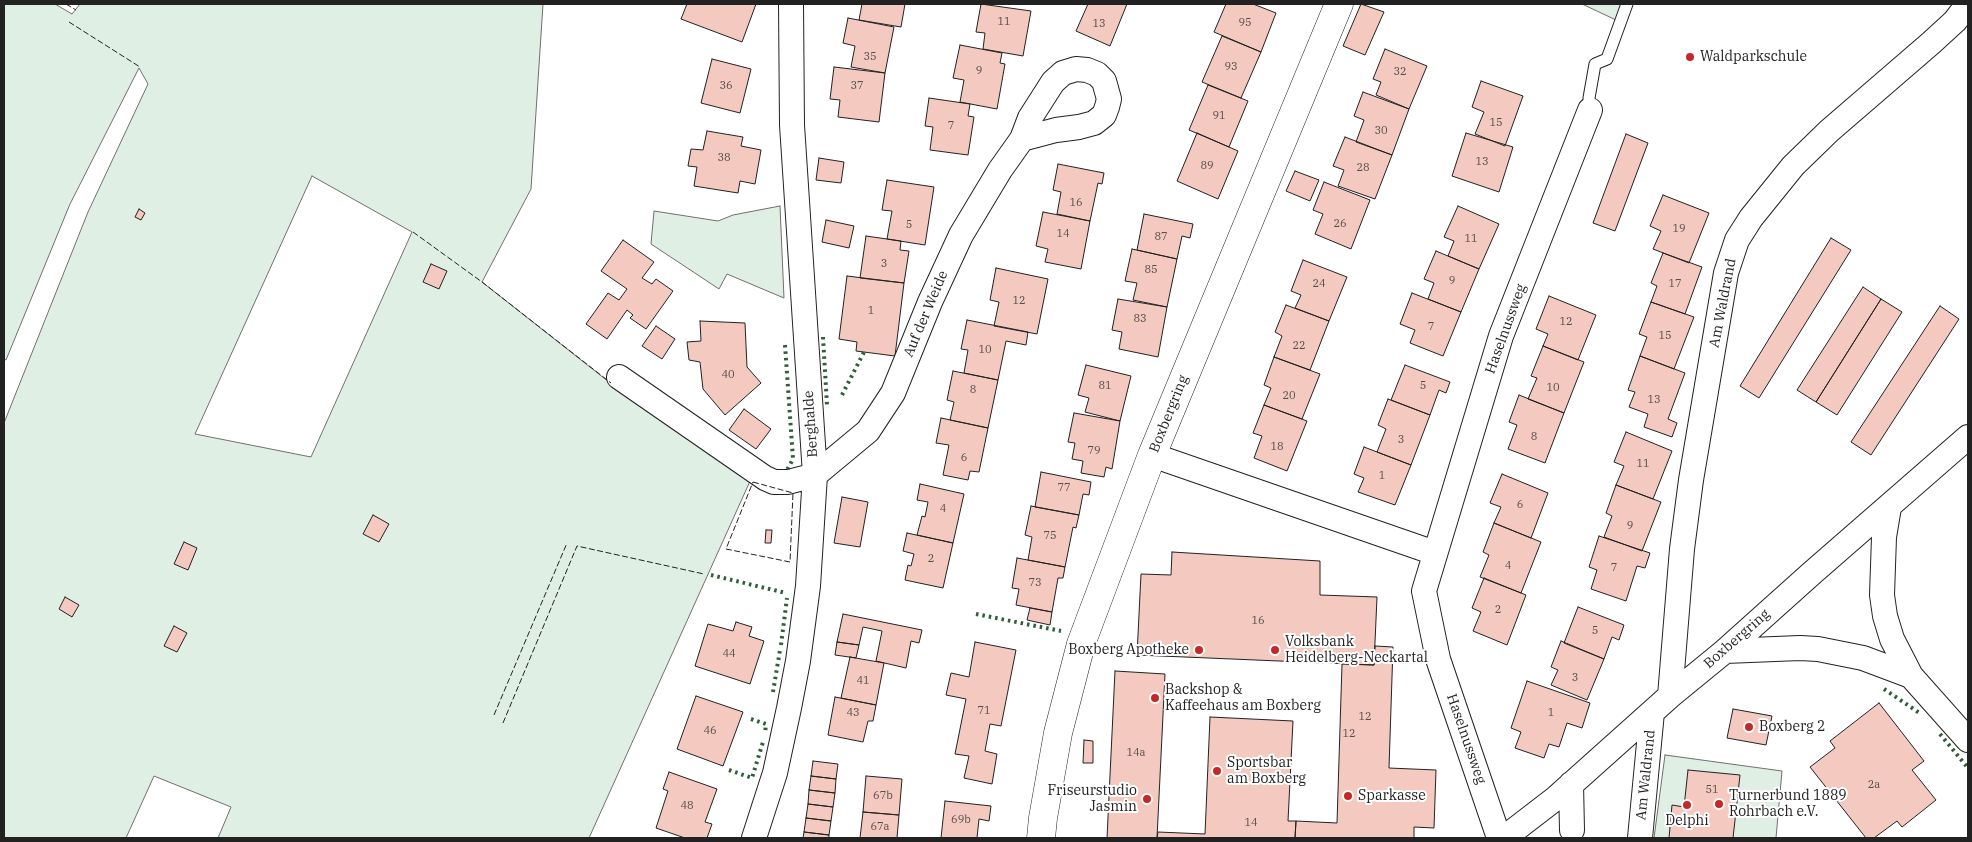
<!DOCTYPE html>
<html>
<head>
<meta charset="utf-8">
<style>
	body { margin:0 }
	#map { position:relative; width:1972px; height:842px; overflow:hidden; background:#fff; font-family:"IBM Plex Serif",serif }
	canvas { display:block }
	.frame { position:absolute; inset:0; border:5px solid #222; pointer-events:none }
</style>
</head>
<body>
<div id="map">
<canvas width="1972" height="842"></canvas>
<div class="frame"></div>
</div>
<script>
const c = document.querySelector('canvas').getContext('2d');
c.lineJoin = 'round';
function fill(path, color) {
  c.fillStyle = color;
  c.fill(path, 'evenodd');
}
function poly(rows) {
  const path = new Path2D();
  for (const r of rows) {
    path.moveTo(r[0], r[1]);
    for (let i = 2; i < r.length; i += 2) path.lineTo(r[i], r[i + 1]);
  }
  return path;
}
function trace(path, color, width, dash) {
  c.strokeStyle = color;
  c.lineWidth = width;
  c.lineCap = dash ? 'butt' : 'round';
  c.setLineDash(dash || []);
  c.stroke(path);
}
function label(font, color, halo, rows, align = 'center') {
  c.font = font + ' "IBM Plex Serif",serif';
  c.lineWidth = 4;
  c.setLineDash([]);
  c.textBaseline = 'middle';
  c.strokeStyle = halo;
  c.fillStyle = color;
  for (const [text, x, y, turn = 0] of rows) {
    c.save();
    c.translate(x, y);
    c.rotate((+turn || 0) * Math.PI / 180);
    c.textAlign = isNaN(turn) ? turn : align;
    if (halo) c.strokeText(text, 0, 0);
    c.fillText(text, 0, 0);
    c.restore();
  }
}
const green = poly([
	[4,4,55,4,72,14,80,4,543,4,531,189,482,282,614,386,751,479,589,838,218,838,231,807,154,776,126,838,4,838,4,423,88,212,148,84,139,68,70,204,6,360,4,359,4,4],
	[312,176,412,232,311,457,195,434,312,176],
	[1582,4,1622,4,1616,20,1582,4],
	[780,206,784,298,727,274,719,289,651,244,654,211,718,221,733,215,780,206],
	[1665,755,1782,771,1776,838,1654,838,1665,755]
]);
const building = poly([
	[687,4,756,4,742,42,681,19,687,4],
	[862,4,905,4,901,27,859,20,862,4],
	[981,4,1031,11,1023,56,983,49,985,33,976,32,981,4],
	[1088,4,1127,4,1110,46,1076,31,1088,4],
	[1226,4,1253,4,1276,13,1261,52,1214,32,1226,4],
	[1361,4,1384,12,1365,55,1343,46,1361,4],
	[848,18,894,27,885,73,851,67,855,46,843,43,848,18],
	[1222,36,1261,52,1241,98,1202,82,1222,36],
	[960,45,1002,53,1000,63,1005,64,997,109,960,102,964,80,953,78,960,45],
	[1385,49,1427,66,1409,109,1376,95,1381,82,1373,79,1385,49],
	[712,59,751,69,740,113,701,103,712,59],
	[834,67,885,73,879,122,838,117,840,100,830,99,834,67],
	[1481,81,1523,96,1505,146,1475,134,1484,112,1472,107,1481,81],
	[1208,85,1248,101,1229,147,1189,130,1208,85],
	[1363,92,1409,109,1392,155,1356,142,1364,120,1354,116,1363,92],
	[929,98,970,104,968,116,974,117,968,155,930,150,933,127,925,126,929,98],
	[707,131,743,137,741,146,761,150,755,184,740,181,738,193,694,186,697,167,688,166,691,149,703,150,707,131],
	[1197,133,1238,151,1218,199,1177,181,1197,133],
	[1466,133,1513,147,1499,192,1452,176,1466,133],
	[1626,134,1648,143,1615,231,1593,223,1626,134],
	[1345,137,1392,155,1375,199,1338,186,1344,170,1333,166,1345,137],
	[819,158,844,162,841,183,816,180,819,158],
	[1058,164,1104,173,1102,184,1098,183,1090,221,1057,214,1061,192,1053,190,1058,164],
	[1295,171,1319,180,1310,201,1286,191,1295,171],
	[887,180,934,187,925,245,887,239,892,211,882,210,887,180],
	[1324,182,1370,200,1351,249,1315,234,1323,214,1313,210,1324,182],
	[1663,195,1709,213,1689,263,1653,249,1661,231,1650,226,1663,195],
	[1458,206,1499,224,1479,269,1448,256,1454,241,1444,237,1458,206],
	[139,209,145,213,141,220,135,217,139,209],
	[1043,212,1090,221,1081,269,1045,262,1048,249,1036,246,1043,212],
	[1144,214,1193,224,1190,238,1182,236,1177,259,1137,250,1144,214],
	[826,220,854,226,849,248,822,242,826,220],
	[866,236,901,241,900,250,909,251,904,283,860,278,866,236],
	[1831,238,1851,250,1759,398,1740,386,1831,238],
	[623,240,654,262,642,278,652,284,656,279,673,291,646,329,630,318,633,315,627,310,607,339,586,324,608,293,619,300,627,289,601,271,623,240],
	[1132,249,1177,259,1167,307,1133,300,1137,283,1125,281,1132,249],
	[1436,251,1479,269,1461,312,1428,299,1434,283,1424,279,1436,251],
	[1663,253,1702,267,1685,314,1651,302,1657,286,1651,283,1663,253],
	[1303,260,1347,277,1329,321,1295,308,1301,295,1291,291,1303,260],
	[431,264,447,271,439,289,423,282,431,264],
	[996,268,1048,279,1037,334,994,326,999,302,990,300,996,268],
	[847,276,904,283,895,356,856,351,857,342,839,339,847,276],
	[1863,287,1881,299,1816,402,1797,390,1863,287],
	[1412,293,1461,312,1443,356,1410,343,1415,330,1400,324,1412,293],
	[1549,296,1596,315,1578,360,1543,346,1548,334,1536,329,1549,296],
	[1118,299,1167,307,1158,357,1119,349,1122,332,1112,330,1118,299],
	[1881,299,1902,312,1837,415,1816,402,1881,299],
	[1651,302,1694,317,1674,369,1640,356,1647,337,1639,334,1651,302],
	[1286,305,1329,321,1310,370,1274,357,1282,336,1275,332,1286,305],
	[1940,306,1959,319,1871,455,1851,442,1940,306],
	[967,320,1028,332,1026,345,1006,341,998,380,964,373,968,350,961,349,967,320],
	[700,321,745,323,747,367,761,383,725,415,703,389,700,362,689,360,687,342,701,341,700,321],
	[656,326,675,339,662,359,642,346,656,326],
	[1543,346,1584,362,1564,413,1528,399,1537,378,1531,376,1543,346],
	[1640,356,1685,373,1668,419,1677,423,1672,437,1644,427,1648,414,1629,407,1635,392,1628,390,1640,356],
	[1274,357,1320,374,1302,419,1264,405,1271,388,1264,385,1274,357],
	[1086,365,1131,376,1120,421,1085,412,1089,398,1078,395,1086,365],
	[1405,365,1450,382,1446,393,1439,390,1430,415,1391,400,1405,365],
	[953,371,998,380,988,428,950,420,954,402,947,400,953,371],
	[1519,395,1564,413,1545,463,1508,449,1517,425,1509,422,1519,395],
	[1388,399,1430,415,1411,465,1377,452,1386,429,1378,425,1388,399],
	[1264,405,1307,421,1287,471,1254,458,1262,436,1253,433,1264,405],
	[744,409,771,429,756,449,729,430,744,409],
	[1074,413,1120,421,1112,469,1106,467,1104,477,1081,473,1083,461,1072,459,1075,443,1068,442,1074,413],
	[941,418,988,428,979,472,970,471,968,480,943,475,949,445,936,443,941,418],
	[1626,432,1672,451,1653,499,1616,485,1624,466,1614,462,1626,432],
	[1364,447,1411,465,1395,505,1358,492,1364,478,1354,474,1364,447],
	[1041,472,1091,482,1089,495,1083,494,1079,515,1035,507,1041,472],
	[1502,474,1548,493,1531,538,1494,523,1501,507,1490,503,1502,474],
	[920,484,964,494,953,543,917,535,922,516,925,517,928,502,917,500,920,484],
	[1616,485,1661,502,1642,551,1604,537,1612,516,1606,513,1616,485],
	[842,497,868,502,860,547,834,543,842,497],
	[1031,506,1079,515,1076,528,1073,527,1065,567,1028,560,1032,537,1025,535,1031,506],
	[373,515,389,524,379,542,363,534,373,515],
	[1494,523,1541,542,1521,593,1480,577,1489,555,1483,552,1494,523],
	[766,530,772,530,771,543,765,543,766,530],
	[907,533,953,543,943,588,905,580,908,565,911,566,914,554,903,551,907,533],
	[1599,536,1650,553,1645,568,1637,566,1626,601,1591,589,1597,570,1589,567,1599,536],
	[184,542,197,548,188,570,174,564,184,542],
	[1172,552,1320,561,1320,595,1377,597,1374,665,1137,655,1141,574,1171,575,1172,552],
	[1017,558,1065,567,1063,578,1058,578,1052,612,1016,605,1019,589,1012,588,1017,558],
	[1484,578,1526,595,1507,645,1473,631,1481,612,1472,608,1484,578],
	[65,597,79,605,72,617,59,609,65,597],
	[1578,607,1624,625,1619,640,1612,637,1604,659,1564,643,1578,607],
	[1030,608,1052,612,1050,625,1027,620,1030,608],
	[843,614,922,630,919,643,911,641,906,668,876,661,882,631,863,627,859,645,837,642,843,614],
	[736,622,752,627,749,636,764,641,750,684,695,666,708,624,733,631,736,622],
	[174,626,187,633,177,652,164,646,174,626],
	[1561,641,1604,659,1587,700,1551,685,1558,670,1551,667,1561,641],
	[837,642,859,645,856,658,835,655,837,642],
	[975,642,1016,650,1001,726,990,724,985,751,997,754,992,784,964,778,969,756,955,754,966,699,946,695,951,673,969,677,975,642],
	[1375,646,1393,647,1389,768,1436,770,1434,828,1414,827,1414,838,1295,838,1296,821,1337,823,1342,664,1374,665,1375,646],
	[850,657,884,663,876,705,841,698,850,657],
	[1115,671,1165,674,1157,838,1107,838,1115,671],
	[1527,681,1590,703,1582,728,1567,723,1559,747,1549,744,1544,758,1515,748,1521,732,1511,728,1527,681],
	[696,696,743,712,723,766,677,749,696,696],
	[835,697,876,705,873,721,868,721,863,742,828,735,835,697],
	[1879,703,1924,761,1912,770,1936,800,1902,827,1897,821,1874,838,1866,838,1810,767,1835,748,1830,741,1879,703],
	[1733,709,1772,716,1766,745,1727,738,1733,709],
	[1210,717,1293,721,1288,821,1296,821,1295,838,1157,838,1158,832,1205,834,1210,717],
	[1084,740,1093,741,1093,763,1083,763,1084,740],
	[813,761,838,764,836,779,811,776,813,761],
	[1688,770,1740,775,1733,838,1669,838,1672,805,1684,807,1688,770],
	[669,772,717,789,705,822,712,824,707,838,685,838,656,828,668,791,663,789,669,772],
	[811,776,836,779,835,793,809,790,811,776],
	[866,776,902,779,899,815,863,812,866,776],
	[809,790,835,793,833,807,808,804,809,790],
	[945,801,991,806,989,821,979,819,977,838,941,838,945,801],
	[808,804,833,807,831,821,806,818,808,804],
	[863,812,899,815,897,838,860,838,863,812],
	[806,818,831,821,829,835,804,832,806,818],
	[804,832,829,835,829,838,803,838,804,832]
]);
const lane = poly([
	[1590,110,1589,98,1595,64,1607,59,1627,4]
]);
const street = poly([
	[619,377,765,478,774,482,788,482,815,475,868,431,893,393,930,302,961,235,1000,170,1022,139,1030,118,1053,82,1063,73,1076,69,1087,70,1097,74,1104,81,1109,99,1107,107,1104,115,1094,123,1079,127,1056,130,1022,139],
	[1152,455,1435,553],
	[1889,507,1884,537,1882,595,1885,616,1892,639,1911,676,1968,740],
	[1725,651,1800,648,1818,649,1863,658,1911,676],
	[1670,696,1682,549,1691,480,1726,273,1737,240,1751,218,1793,166,1829,131,1931,43,1955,21,1968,4],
	[1571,784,1572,830],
	[754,838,775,773,789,708,798,661,808,586,815,475,792,125,791,4],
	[1499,838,1438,659,1424,591,1501,336,1590,110],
	[1504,838,1556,798,1670,696,1725,651,1812,573,1968,437],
	[1640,838,1652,712]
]);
const secondary = poly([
	[1041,838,1043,818,1058,733,1081,644,1152,455,1339,4]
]);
const hedge = poly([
	[823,337,827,405],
	[785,345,793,459,786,472],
	[842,395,864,352],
	[711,575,786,593],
	[976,614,1061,631],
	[781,645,787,598],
	[1884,689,1921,714],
	[773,692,780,650],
	[751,719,766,724,765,734],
	[1940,734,1968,768],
	[729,770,752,778,763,742]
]);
const fence = poly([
	[66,4,76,10],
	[69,22,140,67],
	[413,232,482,282,611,383],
	[753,482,793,493,790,562,726,549,753,482],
	[494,715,567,543],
	[503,723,577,546,704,574]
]);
const markers = [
	[1690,57,5,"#c62828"],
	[1199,650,5,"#c62828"],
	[1275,650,5,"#c62828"],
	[1155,698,5,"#c62828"],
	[1749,727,5,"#c62828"],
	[1217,771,5,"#c62828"],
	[1348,796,5,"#c62828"],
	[1147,799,5,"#c62828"],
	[1719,804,5,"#c62828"],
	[1687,805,5,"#c62828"]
];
const numberNames = [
	["11",1004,22],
	["95",1245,23],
	["13",1099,24],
	["35",870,57],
	["93",1231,67],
	["9",979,71],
	["32",1400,72],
	["36",726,86],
	["37",857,86],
	["91",1219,116],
	["15",1496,123],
	["7",951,126],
	["30",1381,131],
	["38",724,158],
	["13",1482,162],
	["89",1207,166],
	["28",1363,168],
	["16",1076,203],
	["26",1340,224],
	["5",909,225],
	["19",1679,229],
	["14",1063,234],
	["87",1161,237],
	["11",1471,239],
	["3",884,264],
	["85",1151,270],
	["9",1452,281],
	["24",1319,284],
	["17",1675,284],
	["12",1019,301],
	["1",871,311],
	["83",1140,319],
	["12",1566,322],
	["7",1431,327],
	["15",1665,336],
	["22",1299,346],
	["10",985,350],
	["40",728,375],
	["81",1105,386],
	["5",1423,386],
	["10",1553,388],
	["8",973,390],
	["20",1289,396],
	["13",1654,400],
	["8",1534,437],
	["3",1401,440],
	["18",1277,447],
	["79",1094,451],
	["6",964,458],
	["11",1643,464],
	["1",1382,476],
	["77",1064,488],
	["6",1520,505],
	["4",943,509],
	["9",1630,526],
	["75",1050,536],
	["2",931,559],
	["4",1508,566],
	["7",1614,568],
	["73",1035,583],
	["2",1498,610],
	["16",1258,621],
	["5",1595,631],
	["44",729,654],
	["3",1575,678],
	["41",863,681],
	["71",984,711],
	["43",853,713],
	["1",1551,713],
	["12",1365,717],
	["46",710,731],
	["12",1349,734],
	["14a",1136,753],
	["2a",1874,785],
	["51",1712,790],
	["67b",883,796],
	["48",687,806],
	["69b",961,820],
	["14",1251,823],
	["67a",880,827]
];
const poiNames = [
	["Waldparkschule",1700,57],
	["Volksbank",1285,642],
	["Heidelberg-Neckartal",1285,658],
	["Boxberg Apotheke",1189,650,"right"],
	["Backshop &",1165,690],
	["Kaffeehaus am Boxberg",1165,706],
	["Boxberg 2",1759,727],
	["Sportsbar",1227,763],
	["am Boxberg",1227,779],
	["Friseurstudio",1137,791,"right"],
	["Jasmin",1137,807,"right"],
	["Sparkasse",1358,796],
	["Turnerbund 1889",1729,796],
	["Rohrbach e.V.",1729,812],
	["Delphi",1687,821,"center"]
];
const streetNames = [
	["Am Waldrand",1723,303,-79],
	["Auf der Weide",926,314,-67],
	["Haselnussweg",1506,329,-70],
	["Boxbergring",1169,414,-68],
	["Berghalde",811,424,-94],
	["Boxbergring",1737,639,-41],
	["Haselnussweg",1466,739,71],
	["Am Waldrand",1646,775,-84]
];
fill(green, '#e0efe3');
trace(green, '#6f6f6f', 1);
fill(building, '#f3c9c0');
trace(building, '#222', 1);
trace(lane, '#222', 13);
trace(street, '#222', 26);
trace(secondary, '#222', 29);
trace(lane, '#fff', 11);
trace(street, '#fff', 24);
trace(secondary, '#fff', 28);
trace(hedge, '#2f5e38', 4, [2.5, 4]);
trace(fence, '#222', 1, [6, 2.5]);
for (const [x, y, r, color] of markers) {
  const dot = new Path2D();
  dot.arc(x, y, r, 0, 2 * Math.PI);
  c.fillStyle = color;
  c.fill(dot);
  trace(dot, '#fff', 2);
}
label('11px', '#564c4a', null, numberNames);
label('14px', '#222', '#fff', poiNames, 'left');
label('14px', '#222', '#fff', streetNames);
</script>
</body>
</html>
